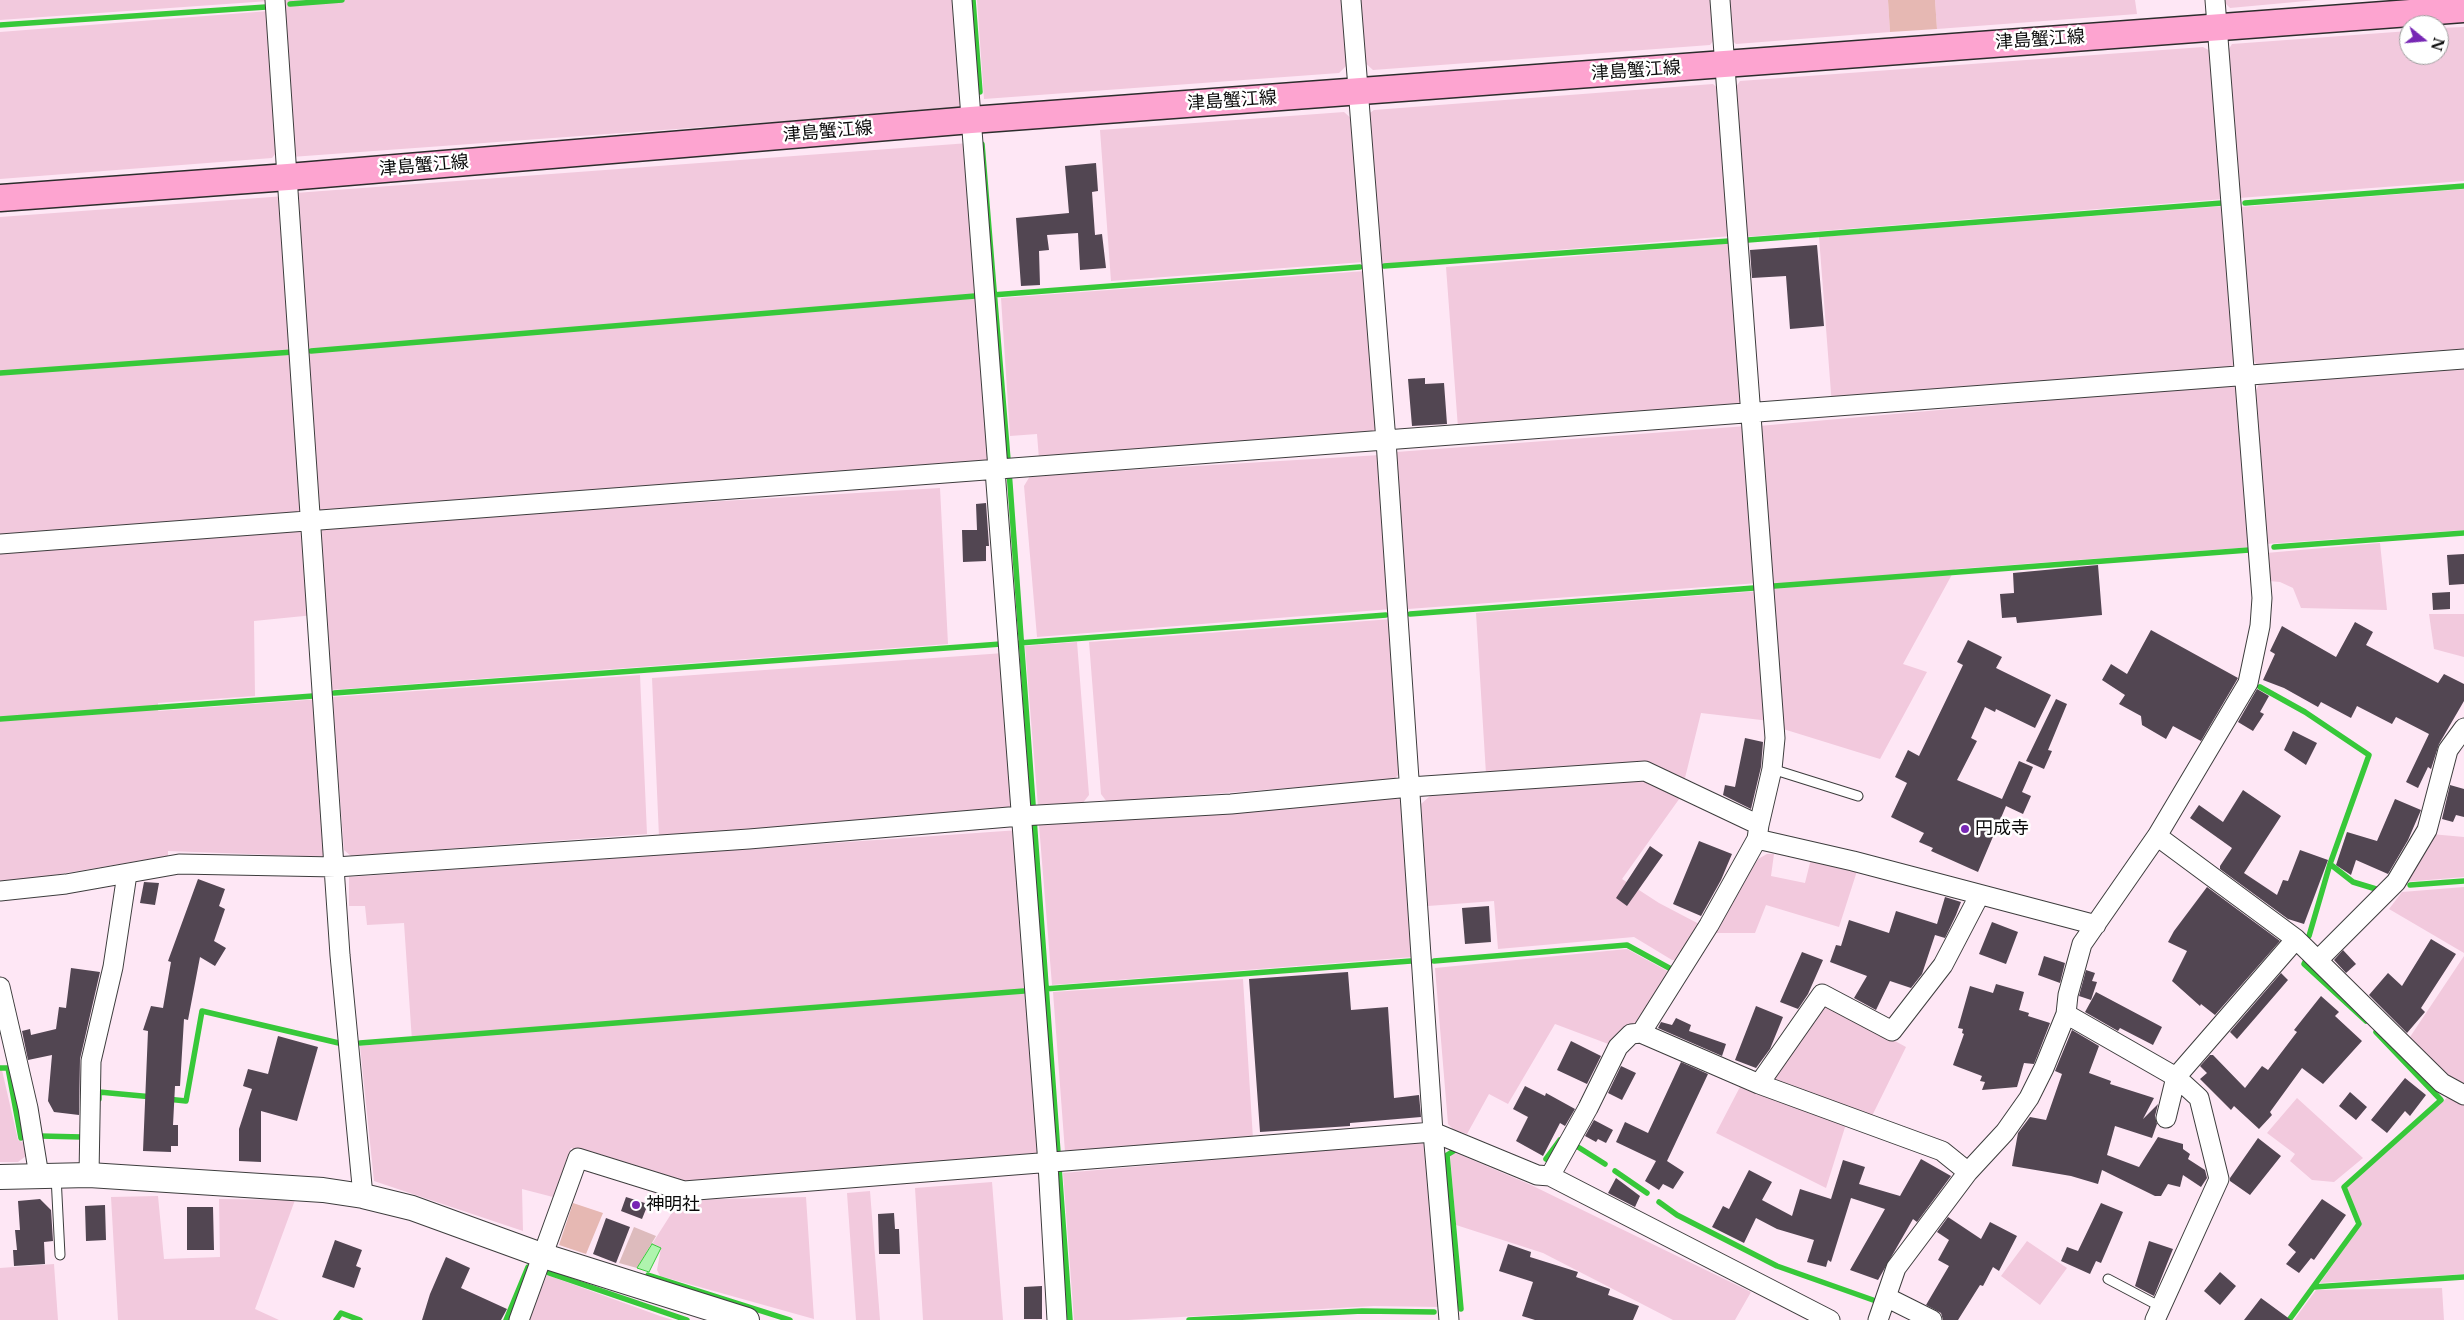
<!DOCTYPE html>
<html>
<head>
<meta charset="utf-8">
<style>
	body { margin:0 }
	#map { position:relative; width:2464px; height:1320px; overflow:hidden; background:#fee7f5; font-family:"Libre Baskerville",serif }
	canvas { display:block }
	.north { position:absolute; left:2399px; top:15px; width:50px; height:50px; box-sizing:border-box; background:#fff; border:1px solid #9d9d9d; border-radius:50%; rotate:107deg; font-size:14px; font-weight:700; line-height:20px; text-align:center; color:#0a0a0a }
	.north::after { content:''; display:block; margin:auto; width:18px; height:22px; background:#7727b4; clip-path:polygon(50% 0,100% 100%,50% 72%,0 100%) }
</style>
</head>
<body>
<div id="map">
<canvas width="2464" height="1320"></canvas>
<div class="north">N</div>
</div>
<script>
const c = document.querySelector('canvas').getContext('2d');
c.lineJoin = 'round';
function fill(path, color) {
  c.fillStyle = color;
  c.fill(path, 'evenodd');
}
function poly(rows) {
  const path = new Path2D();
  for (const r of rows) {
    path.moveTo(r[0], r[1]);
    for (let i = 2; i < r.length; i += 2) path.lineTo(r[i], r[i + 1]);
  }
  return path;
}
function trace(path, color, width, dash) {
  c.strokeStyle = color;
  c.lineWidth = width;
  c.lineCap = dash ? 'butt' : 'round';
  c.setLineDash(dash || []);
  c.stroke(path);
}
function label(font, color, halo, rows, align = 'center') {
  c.font = font + ' "Libre Baskerville","Noto Sans JP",serif';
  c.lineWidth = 5;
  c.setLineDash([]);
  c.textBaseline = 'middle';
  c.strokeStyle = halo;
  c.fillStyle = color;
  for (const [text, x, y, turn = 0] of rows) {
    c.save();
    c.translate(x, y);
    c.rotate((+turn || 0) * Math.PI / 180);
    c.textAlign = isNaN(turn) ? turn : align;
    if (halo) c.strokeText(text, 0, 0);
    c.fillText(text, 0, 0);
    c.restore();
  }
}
const farmland = poly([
	[0,0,269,0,269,1,0,20],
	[279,0,956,0,966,108,291,157],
	[977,0,1345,0,1349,63,1339,73,984,99],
	[1358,0,1715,0,1718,35,1710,45,1373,70,1363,61],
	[1724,0,1888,0,1890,32,1736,44,1726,35],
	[1935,0,2135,0,2137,14,1937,29],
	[2222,0,2317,0,2230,8],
	[269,11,280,148,272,158,0,179,0,32],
	[2464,27,2464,181,2239,198,2227,52,2232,44,2409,31,2409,55,2439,55,2439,28],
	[2203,47,2212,52,2224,199,1744,237,1732,93,1740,81],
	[1713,84,1722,92,1732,236,1380,264,1367,115,1374,110],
	[1344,112,1353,120,1364,262,1111,281,1100,130],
	[969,143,990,467,316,513,295,193],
	[2464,189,2464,351,2259,367,2252,359,2240,207],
	[285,196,306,513,0,536,0,217],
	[2225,206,2238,359,2232,370,1832,406,1819,237],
	[1733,243,1747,412,1458,428,1446,267],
	[1365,271,1379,440,1039,459,1037,434,1010,436,1001,298],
	[2464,367,2464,530,2266,544,2255,392,2260,382],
	[2233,384,2241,391,2252,547,1955,569,1903,664,1927,672,1880,759,1780,728,1759,426],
	[1747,426,1759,583,1408,609,1396,452],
	[1380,455,1392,609,1037,637,1024,486,1030,476],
	[940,488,948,644,330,690,317,531,323,525],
	[307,526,314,615,254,621,255,696,158,703,158,711,320,699,329,857,168,851,168,856,0,884,0,551],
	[2380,543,2387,610,2301,608,2293,588,2280,582,2269,581,2266,553],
	[1759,591,1770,721,1701,713,1684,782,1486,774,1476,613],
	[2429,614,2464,614,2464,657,2434,649],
	[1392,619,1402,771,1393,780,1107,802,1101,794,1089,642],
	[1077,642,1089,795,1082,804,1038,807,1025,646],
	[1004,653,1017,804,1010,813,659,837,652,678],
	[640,675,647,834,351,856,344,850,332,697],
	[1645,777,1682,795,1622,879,1659,903,1701,925,1679,960,1672,960,1634,937,1498,949,1494,901,1428,906,1421,804,1430,796],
	[1395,797,1404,802,1413,957,1052,985,1039,825],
	[1019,830,1042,1158,688,1187,571,1148,553,1197,522,1189,523,1231,374,1181,360,1046,412,1041,404,923,367,925,365,906,349,906,349,877],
	[2431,834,2464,837,2464,877,2404,882],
	[1767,854,1774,854,1771,876,1805,883,1811,859,1858,868,1839,927,1766,905,1755,933,1712,933,1758,859],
	[2464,887,2464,953,2389,909,2402,892],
	[1627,949,1671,973,1644,1016,1611,1045,1555,1024,1508,1104,1489,1094,1467,1134,1454,1130,1448,1124,1435,968],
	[2464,956,2464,1088,2448,1079,2408,1040],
	[1243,979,1253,1139,1065,1152,1053,992],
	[1823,1002,1906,1047,1871,1118,1776,1083,1771,1075],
	[0,1070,2,1070,18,1140,24,1143,26,1156,18,1162,0,1162],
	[1741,1085,1846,1124,1826,1188,1716,1133],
	[2450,1095,2464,1102,2464,1274,2320,1283,2361,1224,2347,1188],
	[2297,1098,2363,1158,2334,1182,2312,1180,2290,1161,2295,1154,2267,1133],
	[1420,1142,1428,1147,1441,1307,1374,1306,1128,1320,1074,1320,1063,1173],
	[1456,1153,1531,1185,1751,1292,1735,1320,1673,1320,1543,1253,1456,1225,1450,1155],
	[992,1182,1003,1320,923,1320,915,1188],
	[870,1191,880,1320,856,1320,847,1193],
	[158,1196,164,1259,220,1257,219,1199,295,1200,255,1309,279,1320,118,1320,111,1197],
	[806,1197,814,1319,660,1276,657,1270,661,1248,652,1244,680,1200],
	[2027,1241,2067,1268,2040,1305,2001,1276],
	[54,1264,58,1320,0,1320,0,1268],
	[547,1275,660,1316,673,1320,528,1320],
	[2442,1288,2444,1320,2294,1320,2316,1290]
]);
const green = poly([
	[1888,0,1935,0,1937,29,1890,32],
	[573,1203,603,1213,586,1254,559,1245]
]);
const cemetery = poly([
	[634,1227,656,1236,637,1268,619,1263]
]);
const water = poly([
	[652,1244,661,1248,649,1272,637,1268,652,1244]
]);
const stream = poly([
	[973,0,980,92],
	[290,4,342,0],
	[0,25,266,7],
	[982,144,1010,484,1070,1320],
	[2245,203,2464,186],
	[1748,240,2222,203],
	[1384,266,1729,241],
	[992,295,1360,267],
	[311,351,975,296],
	[0,373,293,352],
	[2274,547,2464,533],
	[1774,586,2249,550],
	[1410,614,1754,588],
	[1019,643,1386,615],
	[2260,687,2305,712,2369,755,2330,864,2309,936],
	[334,693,1001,644],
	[0,719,313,696],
	[2330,864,2353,882,2376,889],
	[2410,885,2464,881],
	[1434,961,1627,945,1671,969],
	[2305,962,2304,964,2366,1021],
	[1044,989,1411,961],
	[360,1043,1024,991],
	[0,1068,8,1068,21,1138],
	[99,1099,99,1092,153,1097],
	[167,1099,186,1101,202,1011,343,1044],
	[40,1136,82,1137],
	[1578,1147,1605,1164],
	[1459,1150,1457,1149,1447,1155,1461,1309],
	[1546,1159,1560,1140],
	[1615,1171,1647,1193],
	[1659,1202,1677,1215,1777,1266,1873,1300],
	[549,1273,687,1320],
	[648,1275,790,1320],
	[2314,1287,2464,1277],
	[336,1320,341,1313,360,1320],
	[506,1320,528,1267],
	[1189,1320,1362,1311,1434,1312],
	[2289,1320,2359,1224,2344,1187,2441,1100,2376,1032]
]);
const building = poly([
	[1096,163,1098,191,1092,192,1095,235,1102,234,1106,268,1080,270,1078,233,1047,235,1049,250,1039,251,1040,285,1021,286,1016,218,1069,213,1065,166],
	[1817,245,1824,326,1790,329,1786,276,1752,278,1750,250],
	[1425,378,1425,384,1444,383,1447,424,1412,426,1408,379],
	[986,503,989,546,986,546,986,561,963,562,962,530,977,530,976,504],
	[2464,554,2464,584,2449,585,2447,555],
	[2098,565,2102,615,2017,623,2016,617,2002,618,2000,594,2014,593,2013,573],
	[2450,592,2450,609,2433,610,2432,593],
	[2355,622,2373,632,2366,645,2438,683,2444,674,2464,684,2464,701,2439,744,2431,769,2428,767,2418,788,2406,782,2429,734,2396,717,2392,724,2357,706,2351,718,2321,702,2318,707,2284,688,2263,680,2275,654,2270,651,2282,626,2336,657],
	[2151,630,2238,678,2201,741,2173,726,2166,739,2142,725,2141,716,2119,704,2125,695,2102,680,2111,664,2127,674],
	[1968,640,2002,657,1996,668,2051,695,2035,728,1996,709,1995,712,1985,707,1971,738,1977,741,1957,780,2002,799,2019,761,2033,767,2022,792,2031,796,2023,814,2006,806,1978,872,1931,851,1933,848,1919,842,1924,833,1891,817,1907,783,1895,777,1908,750,1919,756,1963,665,1957,662],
	[2257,689,2269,696,2260,712,2264,714,2253,731,2238,722],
	[2056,699,2067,704,2048,750,2052,751,2044,769,2026,761],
	[2293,731,2317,743,2306,765,2284,750],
	[1745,738,1763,742,1761,767,1751,809,1723,795,1725,785,1735,787],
	[2450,785,2464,789,2464,817,2456,815,2453,822,2442,819],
	[2243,790,2281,816,2244,873,2277,895,2283,880,2288,881,2300,850,2328,860,2304,924,2288,919,2220,869,2220,866,2232,848,2190,818,2199,805,2223,822],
	[2395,799,2421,810,2408,840,2388,874,2356,860,2351,875,2336,865,2347,832,2377,841],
	[1699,841,1732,854,1721,880,1701,916,1673,904],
	[1650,846,1663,855,1627,906,1616,898],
	[198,879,225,889,219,906,225,909,214,941,226,948,215,966,200,957,188,1020,184,1019,180,1086,175,1086,173,1125,178,1125,178,1146,171,1146,171,1152,143,1151,148,1031,143,1030,151,1006,163,1008,171,962,168,961],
	[144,882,159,883,155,905,140,903],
	[2207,887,2280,941,2215,1015,2201,1004,2200,1006,2172,981,2187,951,2168,942,2174,931],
	[1945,897,1961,902,1956,915,1945,938,1935,935,1922,974,1911,988,1890,981,1876,1010,1854,998,1867,976,1830,962,1836,945,1841,946,1849,920,1889,933,1896,911,1937,924],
	[1489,906,1491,942,1465,944,1462,908],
	[1992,922,2018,932,2006,964,1979,954],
	[2431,939,2456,954,2421,1008,2425,1012,2407,1033,2369,995,2388,973,2402,986],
	[2343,950,2356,964,2346,973,2334,960],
	[1802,952,1823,960,1808,994,1798,1009,1780,1002],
	[2044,956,2065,963,2060,983,2038,975],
	[71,968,100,972,80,1059,79,1115,54,1112,48,1101,52,1055,28,1060,22,1031,30,1029,31,1035,56,1029,59,1007,66,1008],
	[2086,970,2095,973,2092,981,2097,982,2091,1000,2079,996],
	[1348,972,1351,1010,1388,1007,1394,1098,1419,1095,1421,1117,1350,1123,1350,1126,1260,1132,1249,979],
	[2281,973,2288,980,2237,1039,2230,1032],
	[1996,984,2024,992,2019,1010,2029,1013,2028,1016,2050,1023,2034,1064,2024,1063,2017,1087,1982,1090,1985,1082,1980,1081,1982,1076,1953,1065,1964,1034,1962,1033,1963,1029,1958,1028,1970,986,1993,993],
	[2096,992,2162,1027,2153,1045,2120,1028,2118,1031,2085,1012],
	[2321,996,2339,1012,2335,1016,2362,1041,2323,1084,2302,1068,2270,1112,2272,1115,2259,1129,2234,1106,2231,1110,2200,1079,2207,1073,2200,1066,2210,1055,2213,1055,2245,1088,2262,1066,2268,1070,2297,1032,2294,1030],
	[1756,1006,1783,1017,1770,1049,1756,1068,1735,1060],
	[1676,1018,1691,1025,1689,1031,1726,1044,1722,1056,1658,1028,1661,1022,1672,1025],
	[2072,1030,2099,1046,2089,1073,2111,1081,2110,1084,2154,1098,2143,1119,2158,1104,2155,1116,2157,1124,2152,1138,2115,1126,2107,1155,2139,1167,2158,1137,2183,1144,2183,1149,2190,1154,2188,1159,2205,1170,2207,1178,2201,1187,2183,1175,2180,1187,2168,1184,2161,1196,2155,1196,2102,1170,2098,1184,2071,1176,2012,1166,2018,1133,2030,1117,2046,1120,2062,1074,2055,1071],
	[278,1036,318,1047,297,1121,261,1111,261,1162,239,1161,239,1129,252,1089,243,1086,248,1069,268,1074],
	[1571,1041,1601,1056,1587,1084,1557,1070],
	[1681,1062,1708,1074,1667,1161,1684,1172,1673,1189,1663,1184,1659,1190,1645,1181,1656,1161,1616,1142,1625,1122,1648,1133],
	[1621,1066,1636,1073,1622,1100,1608,1093],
	[2405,1078,2426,1095,2410,1116,2405,1111,2387,1133,2371,1120],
	[1525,1086,1545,1096,1546,1093,1575,1109,1565,1126,1560,1123,1543,1156,1516,1141,1528,1117,1513,1109],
	[2350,1092,2367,1107,2356,1120,2339,1106],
	[1594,1120,1613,1130,1606,1143,1598,1139,1596,1142,1585,1136],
	[2258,1138,2281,1156,2250,1195,2230,1181,2230,1178],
	[1921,1159,1951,1176,1917,1222,1913,1219,1878,1280,1850,1270,1885,1209,1851,1198,1831,1262,1828,1260,1826,1267,1807,1262,1814,1240,1777,1229,1756,1218,1744,1243,1712,1227,1723,1206,1729,1209,1749,1170,1772,1182,1762,1200,1792,1216,1800,1189,1831,1199,1843,1160,1865,1167,1859,1184,1900,1196],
	[1616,1178,1640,1196,1635,1207,1608,1193],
	[626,1197,648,1204,642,1219,621,1211],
	[40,1199,51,1210,53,1241,44,1242,45,1264,14,1266,13,1250,17,1250,15,1230,20,1230,18,1201],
	[2322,1199,2346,1215,2314,1260,2311,1258,2299,1273,2286,1264,2296,1252,2288,1245],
	[2101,1203,2123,1212,2101,1263,2096,1261,2090,1274,2061,1261,2067,1247,2078,1251],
	[105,1205,106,1240,86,1241,85,1206],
	[187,1207,213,1207,214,1250,187,1250],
	[894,1213,895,1229,899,1229,900,1254,879,1254,878,1214],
	[1948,1217,1981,1239,1990,1222,2017,1236,1999,1271,1993,1267,1983,1286,1980,1285,1958,1320,1943,1320,1941,1313,1926,1305,1949,1266,1938,1260,1949,1240,1937,1232],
	[606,1218,630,1227,616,1263,593,1254],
	[335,1240,362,1250,356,1266,361,1268,354,1288,322,1277],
	[2149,1241,2173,1249,2154,1296,2135,1286],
	[1508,1244,1531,1252,1530,1257,1578,1272,1576,1277,1610,1289,1608,1295,1639,1306,1633,1320,1535,1320,1522,1316,1533,1282,1499,1271],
	[446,1257,470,1268,461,1288,507,1309,501,1320,422,1320,430,1294],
	[2220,1272,2236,1286,2220,1305,2204,1291],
	[1042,1286,1042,1319,1024,1319,1024,1287],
	[2261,1298,2291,1320,2244,1320]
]);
const service = poly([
	[1772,769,1858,796],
	[56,1176,60,1255],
	[2108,1279,2161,1307]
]);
const minor = poly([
	[275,0,340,955,363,1196],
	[962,0,998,469],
	[1351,0,1386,441,1433,1132,1449,1320],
	[1720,0,1775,738,1772,769,1759,825],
	[995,470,1048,1164,1057,1320],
	[0,544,2464,359],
	[2157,836,2296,939],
	[1757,839,1853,861,2096,925],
	[0,891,66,884,179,864,336,867,749,839,1021,816,1231,804,1410,787,1645,771,1759,825,1757,839,1709,925,1641,1033],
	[2318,960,2396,882,2427,830,2448,750,2464,728],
	[0,987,28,1108,39,1176],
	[2066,1014,2176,1077,2199,1098,2219,1179,2155,1320],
	[1759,1084,1822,994,1892,1031,1943,965,1979,896],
	[2166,1118,2176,1077,2296,939,2442,1083,2464,1095],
	[89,1175,91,1061,113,967,127,874],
	[1550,1176,1588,1108,1618,1047,1631,1034,1641,1033,1759,1084,1942,1151,1968,1172],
	[1886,1297,1932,1320],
	[519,1320,578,1158,684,1191,1433,1132,1537,1175,1550,1176,1830,1320],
	[1878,1320,1896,1268,1968,1172,2005,1132,2029,1098,2044,1068,2066,1014,2068,995,2082,944,2157,836,2248,683,2260,626,2262,598,2215,0]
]);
const tertiary = poly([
	[0,1177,89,1175,323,1190,363,1196,412,1208,544,1256,747,1320]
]);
const secondary = poly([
	[0,198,288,177,971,120,2464,9]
]);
const markers = [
	[1965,829,5,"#7727b4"],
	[636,1205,5,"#7727b4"]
];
const streetNames = [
	["津島蟹江線",2040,40,-4],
	["津島蟹江線",1636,71,-4],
	["津島蟹江線",1232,101,-4],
	["津島蟹江線",828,132,-5],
	["津島蟹江線",424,166,-5]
];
const poiNames = [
	["円成寺",1975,829],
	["神明社",646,1205]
];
fill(farmland, '#f2c9dd');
fill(green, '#e6b8b3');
fill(cemetery, '#ddbbbd');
fill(water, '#aff4ae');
trace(water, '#37c839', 1);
trace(stream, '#37c839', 5.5);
fill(building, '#524652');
trace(service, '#3d3d3d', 11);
trace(minor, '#3d3d3d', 21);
trace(tertiary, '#3d3d3d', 26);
trace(secondary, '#2c2c2c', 29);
trace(service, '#fff', 9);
trace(minor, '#fff', 19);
trace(tertiary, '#fff', 24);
trace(secondary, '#fda4d0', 26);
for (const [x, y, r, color] of markers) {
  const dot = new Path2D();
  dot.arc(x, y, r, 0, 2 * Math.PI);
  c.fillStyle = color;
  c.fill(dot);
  trace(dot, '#fff', 2);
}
label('18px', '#0a0a0a', '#fff', streetNames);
label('18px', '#0a0a0a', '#fff', poiNames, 'left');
</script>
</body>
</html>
